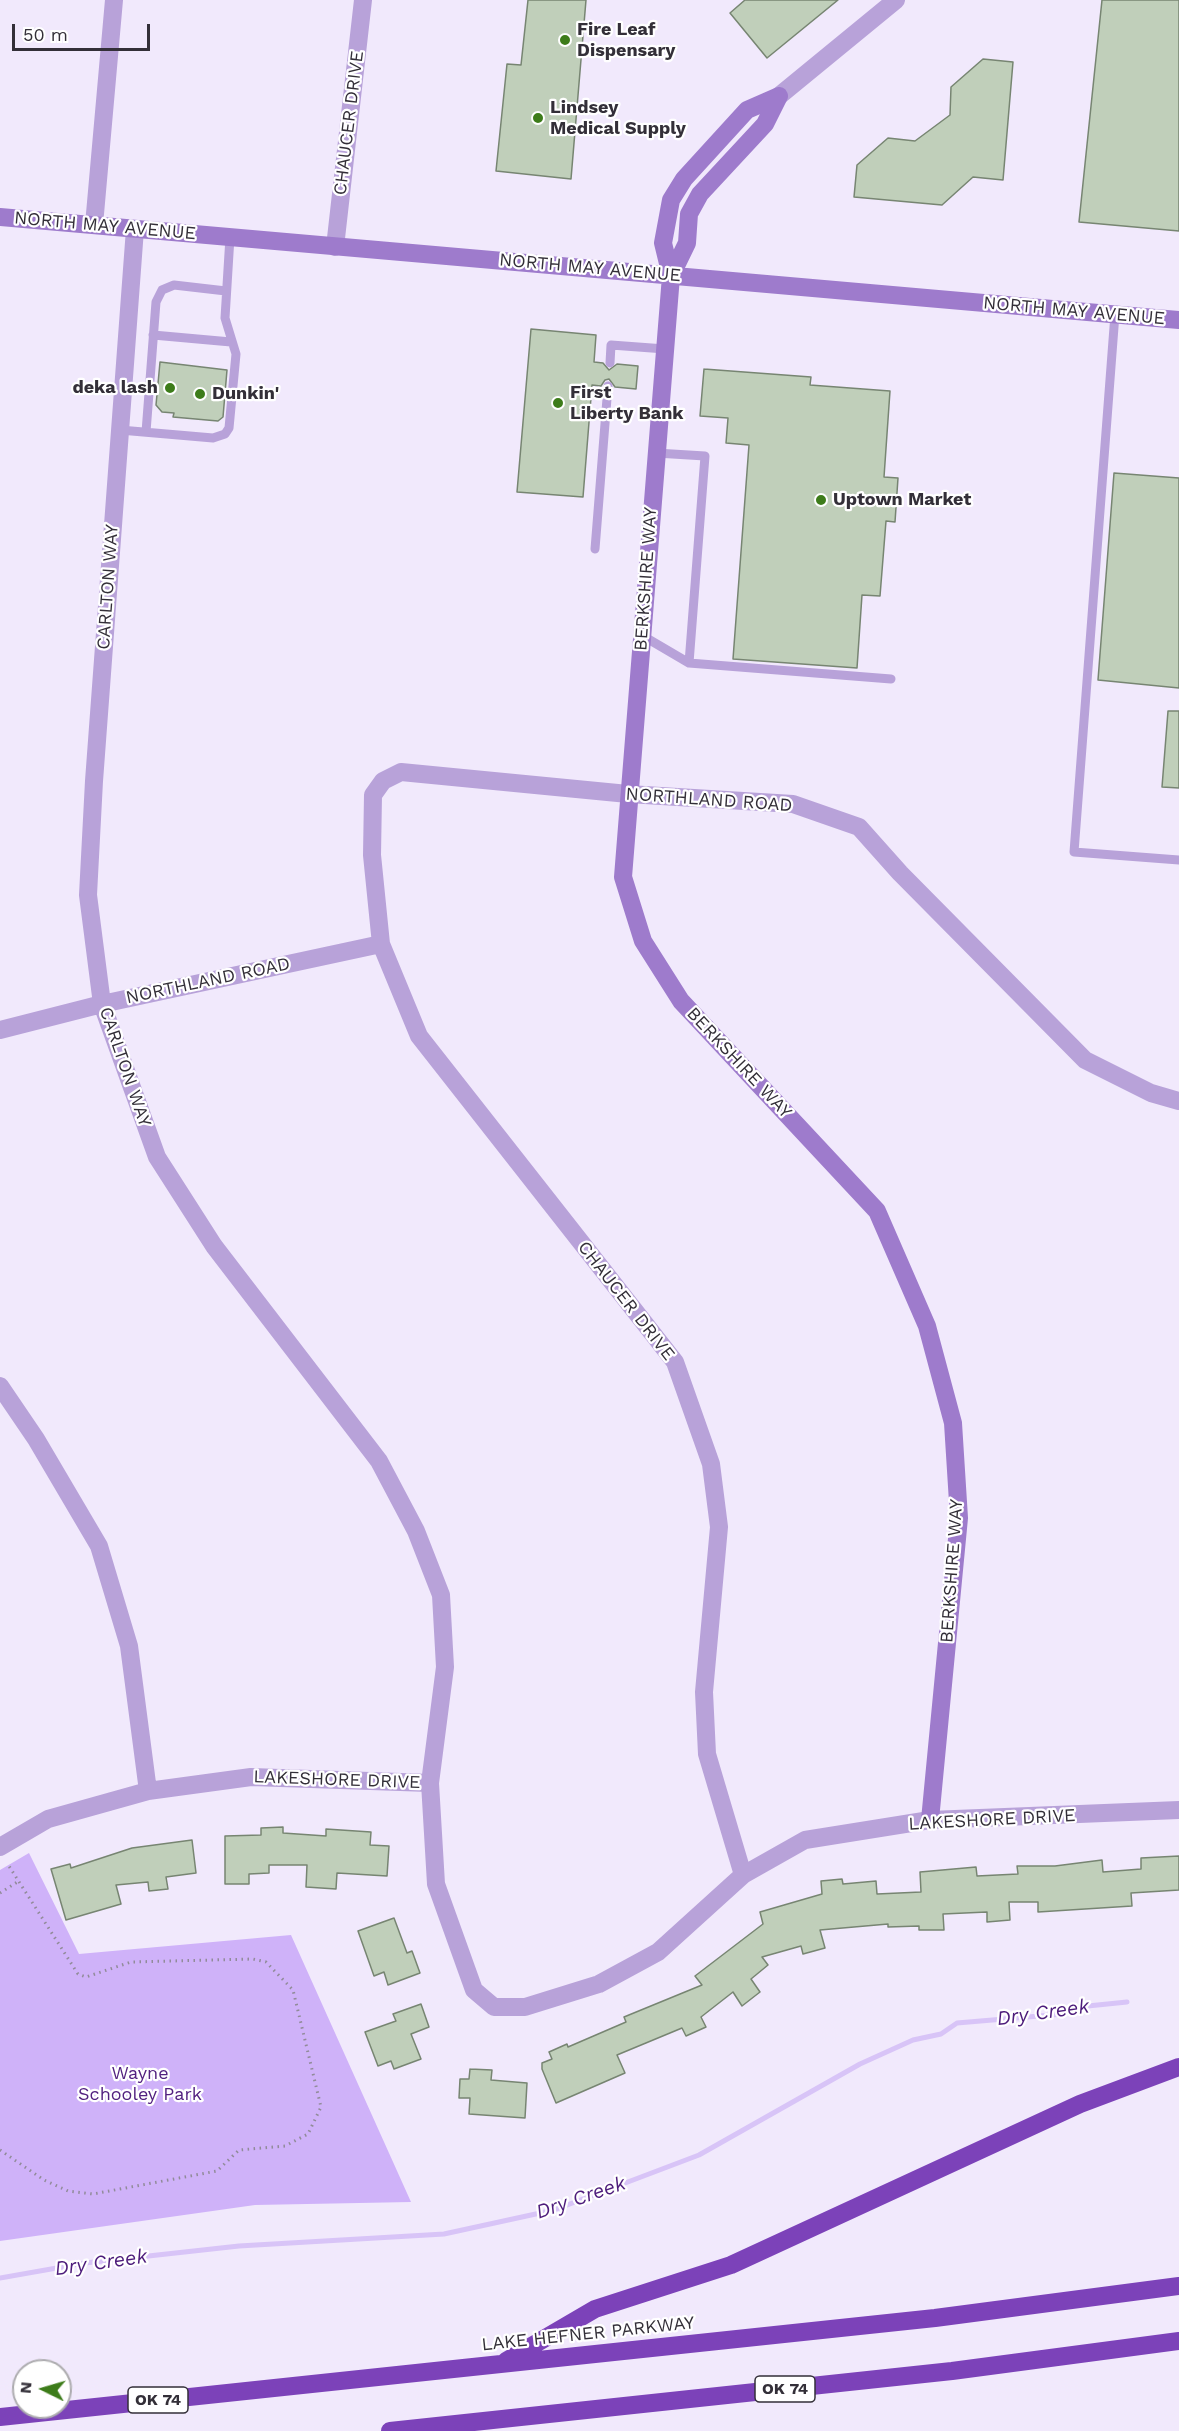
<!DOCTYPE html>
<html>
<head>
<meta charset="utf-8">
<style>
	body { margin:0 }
	#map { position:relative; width:1179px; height:2431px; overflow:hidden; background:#f1e9fc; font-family:"Work Sans",sans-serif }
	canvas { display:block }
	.north { position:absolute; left:12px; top:2359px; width:60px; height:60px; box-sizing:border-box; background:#fff; border:2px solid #adacaf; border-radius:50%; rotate:275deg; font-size:16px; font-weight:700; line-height:24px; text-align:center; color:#332f38 }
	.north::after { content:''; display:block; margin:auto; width:21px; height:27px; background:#3d7c1a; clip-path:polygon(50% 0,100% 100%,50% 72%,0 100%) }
	.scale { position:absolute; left:12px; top:24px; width:138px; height:27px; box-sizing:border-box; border:3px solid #332f38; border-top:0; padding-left:8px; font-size:18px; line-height:21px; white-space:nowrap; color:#332f38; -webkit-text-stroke:4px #fff; paint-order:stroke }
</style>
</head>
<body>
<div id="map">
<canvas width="1179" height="2431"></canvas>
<div class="north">N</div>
<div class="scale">50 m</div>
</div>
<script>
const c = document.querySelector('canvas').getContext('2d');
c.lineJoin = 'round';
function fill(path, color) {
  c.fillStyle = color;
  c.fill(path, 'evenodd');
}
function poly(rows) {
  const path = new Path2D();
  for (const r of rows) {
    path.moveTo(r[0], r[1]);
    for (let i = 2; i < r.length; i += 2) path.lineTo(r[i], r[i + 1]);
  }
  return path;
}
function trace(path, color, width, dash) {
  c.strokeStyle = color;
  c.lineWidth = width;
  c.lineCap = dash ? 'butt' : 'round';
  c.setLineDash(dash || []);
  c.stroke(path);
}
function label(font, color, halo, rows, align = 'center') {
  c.font = font + ' "Work Sans",sans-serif';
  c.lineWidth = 4.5;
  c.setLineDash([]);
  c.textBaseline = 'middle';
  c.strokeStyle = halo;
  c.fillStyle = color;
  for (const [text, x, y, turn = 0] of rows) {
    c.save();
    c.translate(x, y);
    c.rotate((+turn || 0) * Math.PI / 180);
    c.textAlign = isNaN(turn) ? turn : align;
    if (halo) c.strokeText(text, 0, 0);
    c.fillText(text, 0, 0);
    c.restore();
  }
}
const green = poly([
	[29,1853,79,1954,291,1935,411,2202,255,2205,0,2241,0,1870]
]);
const stream = poly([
	[0,2278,85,2263,239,2246,444,2234,554,2210,699,2155,860,2064,913,2040,941,2034,957,2023,1063,2014,1078,2007,1127,2002]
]);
const building = poly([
	[528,0,586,0,571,179,496,171,507,64,521,65,528,0],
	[745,0,838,0,767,58,730,13,745,0],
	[1102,0,1179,0,1179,231,1079,222,1102,0],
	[983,59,1013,62,1003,180,973,177,942,205,854,197,857,165,888,138,915,141,950,115,951,87,983,59],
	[531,329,596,335,594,362,603,363,609,370,617,364,638,366,636,389,615,387,609,379,605,380,601,386,592,385,583,497,517,492,531,329],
	[160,362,227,370,223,417,218,421,173,417,174,413,162,412,156,405,160,362],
	[704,369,811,377,810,385,890,391,884,477,898,478,895,522,886,521,880,596,862,595,857,668,733,659,749,445,726,443,728,418,700,416,704,369],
	[1114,473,1179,478,1179,688,1098,680,1114,473],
	[1168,711,1179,711,1179,788,1162,787,1168,711],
	[283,1827,283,1833,326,1836,326,1829,371,1832,370,1845,389,1846,387,1876,337,1873,336,1889,306,1887,307,1865,269,1865,269,1873,249,1874,249,1884,225,1884,225,1836,261,1835,261,1828,283,1827],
	[192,1840,196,1873,166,1877,168,1889,149,1891,148,1882,116,1885,121,1904,66,1920,51,1869,70,1864,71,1868,132,1848,192,1840],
	[1179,1856,1179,1890,1131,1893,1132,1906,1038,1912,1038,1902,1009,1902,1010,1920,987,1922,987,1912,943,1914,944,1930,919,1930,919,1926,888,1927,888,1924,820,1930,825,1948,803,1954,801,1946,762,1957,768,1965,751,1979,760,1992,742,2006,733,1992,701,2017,706,2027,686,2036,682,2028,617,2055,625,2073,556,2103,542,2069,542,2063,552,2059,549,2052,567,2044,568,2047,626,2022,624,2017,702,1985,695,1976,763,1924,760,1912,822,1894,821,1881,842,1879,843,1884,876,1881,877,1894,921,1892,920,1872,976,1867,977,1876,1018,1874,1017,1866,1055,1866,1102,1860,1103,1872,1141,1869,1141,1858,1179,1856],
	[394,1918,407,1953,412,1951,420,1973,388,1985,384,1972,374,1976,358,1931,394,1918],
	[421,2004,429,2027,411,2034,421,2059,394,2069,391,2061,378,2066,365,2032,396,2021,393,2014,421,2004],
	[470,2069,492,2070,491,2080,527,2083,525,2118,469,2114,470,2098,459,2098,460,2079,469,2079,470,2069]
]);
const path = poly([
	[0,1893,19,1881],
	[0,2150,44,2180,68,2191,93,2194,217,2171,239,2150,285,2146,308,2134,321,2107,293,1990,266,1962,253,1959,131,1962,86,1977,78,1974,7,1863]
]);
const lane = poly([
	[1115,314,1074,852,1179,860],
	[153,335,231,342],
	[610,363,611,345,665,349],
	[120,430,213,438,225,434,229,428,236,354,225,318,230,237],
	[146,432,156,302,162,290,174,285,226,291],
	[656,453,705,456,689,663],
	[595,549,608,386],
	[643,636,689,663,891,679]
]);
const street = poly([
	[779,96,896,0],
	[94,225,114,0],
	[135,229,94,781,88,895,102,1004,157,1157,214,1246,379,1461,416,1531,441,1595,445,1667,430,1783],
	[335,247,363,0],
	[0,1030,102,1004,381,944],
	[0,1386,36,1439,99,1546,129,1646,148,1791],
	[0,1847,48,1819,148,1791,251,1777,430,1783,436,1884,474,1990,494,2007,525,2007,599,1984,658,1952,743,1875,805,1840,930,1820,1179,1810],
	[743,1875,707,1754,704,1692,719,1527,711,1464,675,1362,419,1036,381,944,372,855,373,795,383,781,401,772,628,794,793,804,859,827,900,873,1085,1060,1151,1093,1179,1101]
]);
const secondary = poly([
	[779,96,765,124,700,194,689,214,687,243,671,276,663,243,671,200,684,179,747,110,779,96],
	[0,217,1179,320],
	[671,276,623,877,643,941,681,1001,877,1211,927,1326,953,1423,959,1518,930,1820]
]);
const highway = poly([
	[506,2361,595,2309,731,2265,1080,2104,1179,2067],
	[0,2417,935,2318,1179,2286],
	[390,2431,952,2371,1179,2341]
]);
const markers = [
	[565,40,6,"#3d7c1a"],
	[538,118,6,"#3d7c1a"],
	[170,388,6,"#3d7c1a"],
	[200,394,6,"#3d7c1a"],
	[558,403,6,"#3d7c1a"],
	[821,500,6,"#3d7c1a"]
];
const shields = [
	[785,2389,60],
	[158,2400,60]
];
const shieldNames = [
	["OK 74",785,2389],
	["OK 74",158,2400]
];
const poiNames = [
	["Fire Leaf",577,30],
	["Dispensary",577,51],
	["Lindsey",550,108],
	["Medical Supply",550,129],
	["deka lash",158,388,"right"],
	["First",570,393],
	["Liberty Bank",570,414],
	["Dunkin'",212,394],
	["Uptown Market",833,500]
];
const streetNames = [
	["CHAUCER DRIVE",349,123,-83],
	["NORTH MAY AVENUE",105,226,5],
	["NORTH MAY AVENUE",590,268,5],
	["NORTH MAY AVENUE",1074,311,5],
	["BERKSHIRE WAY",646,579,-86],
	["CARLTON WAY",108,587,-86],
	["NORTHLAND ROAD",709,800,4],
	["NORTHLAND ROAD",208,981,-12],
	["BERKSHIRE WAY",739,1063,47],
	["CARLTON WAY",125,1067,71],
	["CHAUCER DRIVE",626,1301,52],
	["BERKSHIRE WAY",952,1571,-86],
	["LAKESHORE DRIVE",337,1780,2],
	["LAKESHORE DRIVE",992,1820,-3],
	["LAKE HEFNER PARKWAY",588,2334,-6]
];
const parkNames = [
	["Wayne",140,2074],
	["Schooley Park",140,2095]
];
const waterNames = [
	["Dry Creek",1043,2013,-8],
	["Dry Creek",581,2198,-19],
	["Dry Creek",101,2263,-8]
];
fill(green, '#cfb2f9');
trace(stream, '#d8c4f7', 5);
fill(building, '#c0cfba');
trace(building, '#778572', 1.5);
trace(path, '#918b99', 3, [1.5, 4.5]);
trace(lane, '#b8a2d9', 9);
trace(street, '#b8a2d9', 18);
trace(secondary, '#9e7bcc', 18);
trace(highway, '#7c42b9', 18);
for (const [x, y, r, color] of markers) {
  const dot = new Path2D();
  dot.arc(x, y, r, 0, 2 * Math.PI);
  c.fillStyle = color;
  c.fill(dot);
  trace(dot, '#fff', 2);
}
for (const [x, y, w] of shields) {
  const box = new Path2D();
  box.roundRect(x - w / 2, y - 13, w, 26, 4.5);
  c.fillStyle = '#fff';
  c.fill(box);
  trace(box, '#332f38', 1.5);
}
label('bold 16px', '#332f38', null, shieldNames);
label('bold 18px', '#332f38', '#fff', poiNames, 'left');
label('18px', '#332f38', '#fff', streetNames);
label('18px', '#522180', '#fff', parkNames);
label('italic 20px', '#4d1c7b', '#fff', waterNames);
</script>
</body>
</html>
